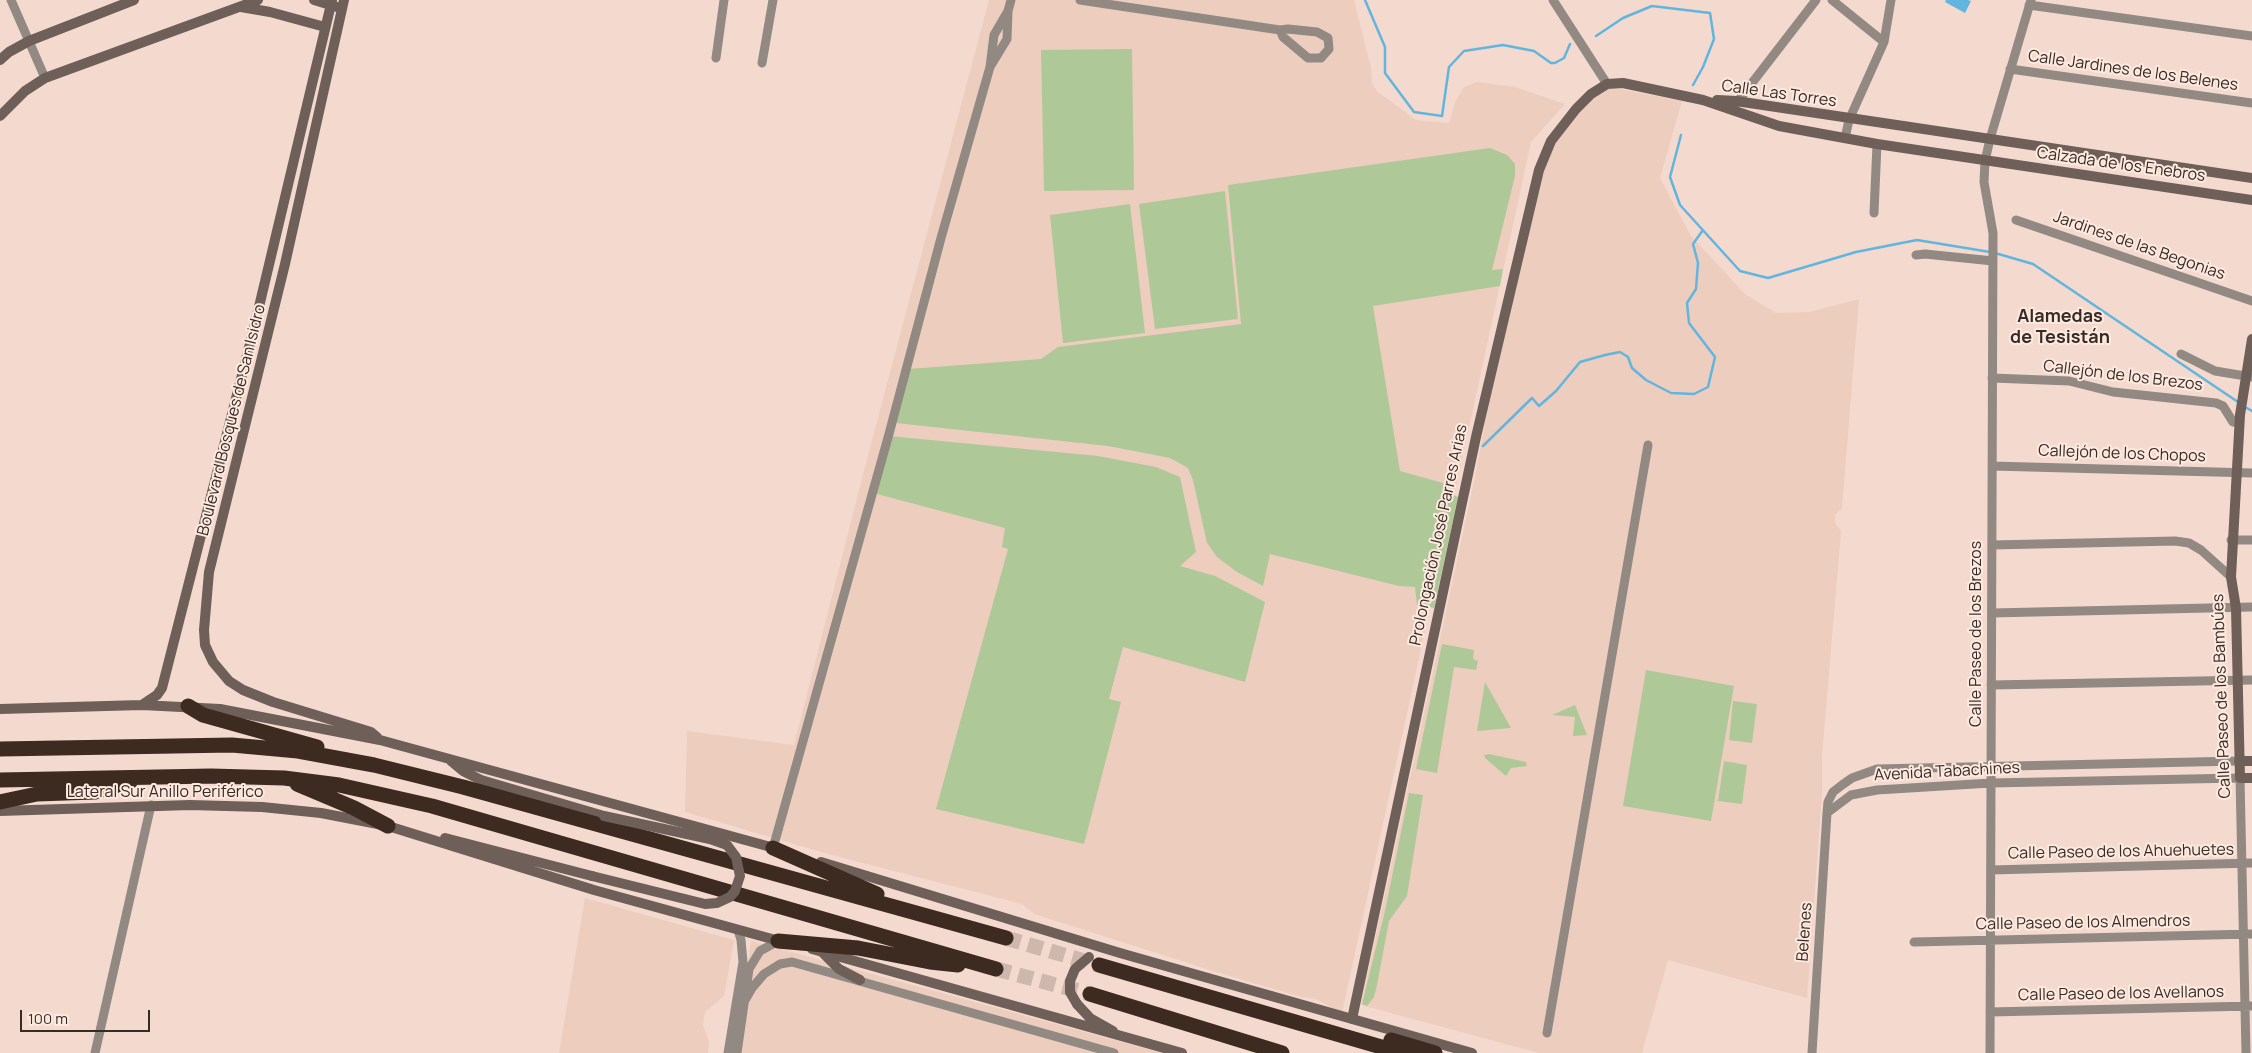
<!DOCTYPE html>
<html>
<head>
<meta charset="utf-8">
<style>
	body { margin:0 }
	#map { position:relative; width:2252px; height:1053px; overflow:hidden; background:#f4dace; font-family:Manrope,sans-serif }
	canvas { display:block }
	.scale { position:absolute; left:20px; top:1010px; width:130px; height:22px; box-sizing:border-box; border:2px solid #352b27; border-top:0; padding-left:6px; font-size:15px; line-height:18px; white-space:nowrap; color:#352b27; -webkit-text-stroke:4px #fee9df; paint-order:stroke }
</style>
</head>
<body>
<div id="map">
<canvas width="2252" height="1053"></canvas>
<div class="scale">100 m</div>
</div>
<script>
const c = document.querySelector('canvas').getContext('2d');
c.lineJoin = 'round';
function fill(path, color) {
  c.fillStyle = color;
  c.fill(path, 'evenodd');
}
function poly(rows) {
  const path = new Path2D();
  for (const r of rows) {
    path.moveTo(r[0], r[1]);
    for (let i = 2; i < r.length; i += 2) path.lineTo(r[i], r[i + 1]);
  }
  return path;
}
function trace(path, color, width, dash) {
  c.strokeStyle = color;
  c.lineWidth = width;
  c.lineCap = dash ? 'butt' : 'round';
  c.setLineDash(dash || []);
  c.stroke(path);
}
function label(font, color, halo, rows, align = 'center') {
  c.font = font + ' Manrope,sans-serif';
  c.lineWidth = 4;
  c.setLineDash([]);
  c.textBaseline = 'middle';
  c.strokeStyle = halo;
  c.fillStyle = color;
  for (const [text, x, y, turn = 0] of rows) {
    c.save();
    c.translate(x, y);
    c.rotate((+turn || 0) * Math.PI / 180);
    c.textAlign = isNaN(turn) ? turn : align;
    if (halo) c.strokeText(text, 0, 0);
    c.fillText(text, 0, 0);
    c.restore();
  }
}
const built = poly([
	[989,0,1354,0,1371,68,1372,84,1378,92,1416,120,1449,123,1455,102,1464,87,1477,82,1515,87,1565,104,1531,142,1342,1013,1316,999,1301,997,1216,972,1034,914,1022,904,828,854,685,812,687,731,794,745,867,459],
	[1614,88,1682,101,1660,178,1691,236,1745,294,1776,313,1809,312,1859,299,1842,508,1835,515,1835,523,1841,531,1822,756,1822,793,1807,998,1668,960,1642,1053,1539,1053,1361,1005,1475,477,1495,370,1541,171,1555,141,1597,90],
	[585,898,734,940,724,996,705,1012,703,1025,709,1042,708,1053,559,1053],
	[751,941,1162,1053,734,1053]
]);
const green = poly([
	[1132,49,1134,190,1044,191,1041,50],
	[1490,148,1507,155,1515,164,1515,176,1492,270,1503,269,1500,286,1373,306,1400,471,1443,483,1448,492,1458,497,1434,608,1417,605,1415,587,1399,586,1270,554,1263,586,1237,572,1217,557,1207,543,1193,480,1188,468,1170,458,1108,446,896,423,908,369,1041,359,1058,347,1241,324,1228,185],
	[1225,191,1238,319,1155,329,1139,204],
	[1130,204,1145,333,1063,343,1050,215],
	[889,436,1098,456,1156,467,1180,477,1196,552,1180,566,1215,576,1265,602,1245,682,1123,647,1109,699,1121,702,1084,844,936,809,1008,549,1002,547,1005,528,873,493],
	[1442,644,1474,650,1473,659,1478,661,1476,670,1454,667,1437,773,1416,769],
	[1646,670,1734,686,1711,821,1623,806],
	[1485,682,1511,728,1477,731],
	[1733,701,1757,704,1752,743,1729,740],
	[1575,705,1587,735,1573,736,1575,717,1552,715],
	[1489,754,1526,762,1527,766,1511,768,1506,776,1485,758,1484,755],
	[1724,761,1747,765,1742,804,1718,801],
	[1409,793,1423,795,1407,896,1389,921,1377,985,1374,997,1367,1006,1362,1004,1385,911]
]);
const water = poly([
	[1946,0,1968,0,1971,1,1965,13,1945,2]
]);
const stream = poly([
	[1365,0,1385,47,1385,73,1414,112,1442,116,1449,67,1464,51,1503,45,1534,51,1551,63,1555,63,1564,58,1570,44],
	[1596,36,1623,18,1652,6,1710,13,1714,39,1703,67,1693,85],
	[1681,135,1670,177,1680,205,1740,271,1768,278,1856,252,1917,240,1990,252],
	[1995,253,2033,264,2238,402],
	[2245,407,2252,411],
	[1483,446,1532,398,1539,406,1556,391,1580,362,1605,355,1620,352,1628,357,1632,368,1646,380,1671,393,1694,394,1708,387,1715,357,1689,323,1687,303,1696,289,1698,263,1693,244,1703,230]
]);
const highwayTunnel = poly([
	[1006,938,1098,965],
	[996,969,1090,994]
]);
const street = poly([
	[11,0,45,78],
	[1080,0,1280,30,1288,29,1317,32,1328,38,1329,49,1321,58,1308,58,1283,37,1280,30],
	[1553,0,1607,84],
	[1832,0,1884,42],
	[2029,5,2252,36],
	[716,58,724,0],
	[762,63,773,0],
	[990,67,1007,39,1008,11,1011,0],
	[2010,69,2252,103],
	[1735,105,1816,0],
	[1845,138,1849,120,1884,42,1891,0],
	[1874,213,1877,144],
	[2016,220,2252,301],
	[1916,255,1925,254,1993,261],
	[2181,354,2215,371,2252,377],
	[1992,378,2069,381,2113,392,2216,403,2223,406,2233,422,2239,423],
	[1992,466,2252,473],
	[2231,540,2252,540],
	[1992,545,2175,541,2189,543,2201,550,2231,577],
	[1992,613,2252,607],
	[1991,685,2252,680],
	[1827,813,1851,795,1877,790,1991,783,2240,778,2246,1053],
	[773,848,889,434,941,238,990,67,994,35,1008,11],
	[1991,870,2252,863],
	[1914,942,2252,934],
	[744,1002,752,988,764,974,780,964,792,962,1114,1053],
	[1990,1012,2252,1006],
	[1547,1033,1648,445],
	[95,1053,151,805],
	[728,1053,743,962,741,940,738,930],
	[737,1053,749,969,760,951,778,941],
	[1812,1053,1827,813,1828,802,1833,792,1842,785,1852,778,1877,769,2239,761],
	[1990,1053,1993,233,1984,182,1985,161,1990,139,2031,0]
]);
const secondary = poly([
	[314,0,337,7],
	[344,0,285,264,209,572,204,630,205,645,213,662,229,681,243,690,273,702,371,732,377,737],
	[241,7,270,12,325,27],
	[0,60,9,52,29,41,134,0],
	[1717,100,1736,101,2252,178],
	[0,116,25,91,45,78,258,0],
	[2252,339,2240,415,2231,577,2236,608,2240,778,2252,778],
	[142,705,157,695,162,688,253,332,332,0],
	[0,709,142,705,220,709,380,740,778,849],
	[451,761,463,771,481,780,604,816],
	[2239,761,2252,761],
	[0,811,190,805,262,807,321,813,388,826,594,890,783,942],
	[445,838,592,876],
	[821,862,1120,953,1472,1053],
	[812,949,1182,1053],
	[823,953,839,969,860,980],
	[1077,1004,1090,1018,1113,1031],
	[1352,1019,1476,437,1539,170,1551,141,1576,109,1591,94,1607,84,1623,83,1703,100,1779,126,1877,144,2252,200]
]);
const highway = poly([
	[188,706,203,715,317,747],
	[0,749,232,745,298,751,374,765,463,787,1006,938],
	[0,780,211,776,284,778,339,785,432,806,996,969],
	[297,784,354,808,388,826],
	[0,802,37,794,95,792,131,781],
	[773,848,877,894],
	[778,941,858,948,930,962,958,965],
	[1099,965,1402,1053],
	[1090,994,1282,1053],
	[1391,1040,1435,1053]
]);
const secondaryBridge = poly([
	[592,876,705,904,717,903,730,897,735,891,740,876,736,857,727,845,710,839,604,816],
	[1077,1004,1070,992,1070,981,1075,969,1089,957]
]);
const streetNames = [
	["Calle Jardines de los Belenes",2133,71,8],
	["Calle Las Torres",1779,94,8],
	["Calzada de los Enebros",2121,165,8],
	["Jardines de las Begonias",2139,246,19],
	["Callejón de los Brezos",2123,376,7],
	["Boulevard Bosques de San Isidro",232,420,-76],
	["Callejón de los Chopos",2122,454,2],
	["Prolongación José Parres Arias",1439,535,-78],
	["Calle Paseo de los Brezos",1977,634,-90],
	["Calle Paseo de los Bambúes",2222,696,-92],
	["Avenida Tabachines",1947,772,-3],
	["Lateral Sur Anillo Periférico",165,793],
	["Calle Paseo de los Ahuehuetes",2121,852,-1],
	["Calle Paseo de los Almendros",2083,923,-1],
	["Belenes",1805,932,-86],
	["Calle Paseo de los Avellanos",2121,994,-1]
];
const neighbourhoodNames = [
	["Alamedas",2060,317],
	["de Tesistán",2060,338]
];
fill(built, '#edcdbe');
fill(green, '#aec997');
fill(water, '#61b5de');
trace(stream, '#61b5de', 2.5);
trace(highwayTunnel, '#ceb7ad', 15, [15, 8]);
trace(street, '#938983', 9);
trace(secondary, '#6e5f58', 10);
trace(highway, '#3d2a20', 15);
trace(secondaryBridge, '#6e5f58', 10);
label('16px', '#352b27', '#fee9df', streetNames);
label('bold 18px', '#352b27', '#fee9df', neighbourhoodNames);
</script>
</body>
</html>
